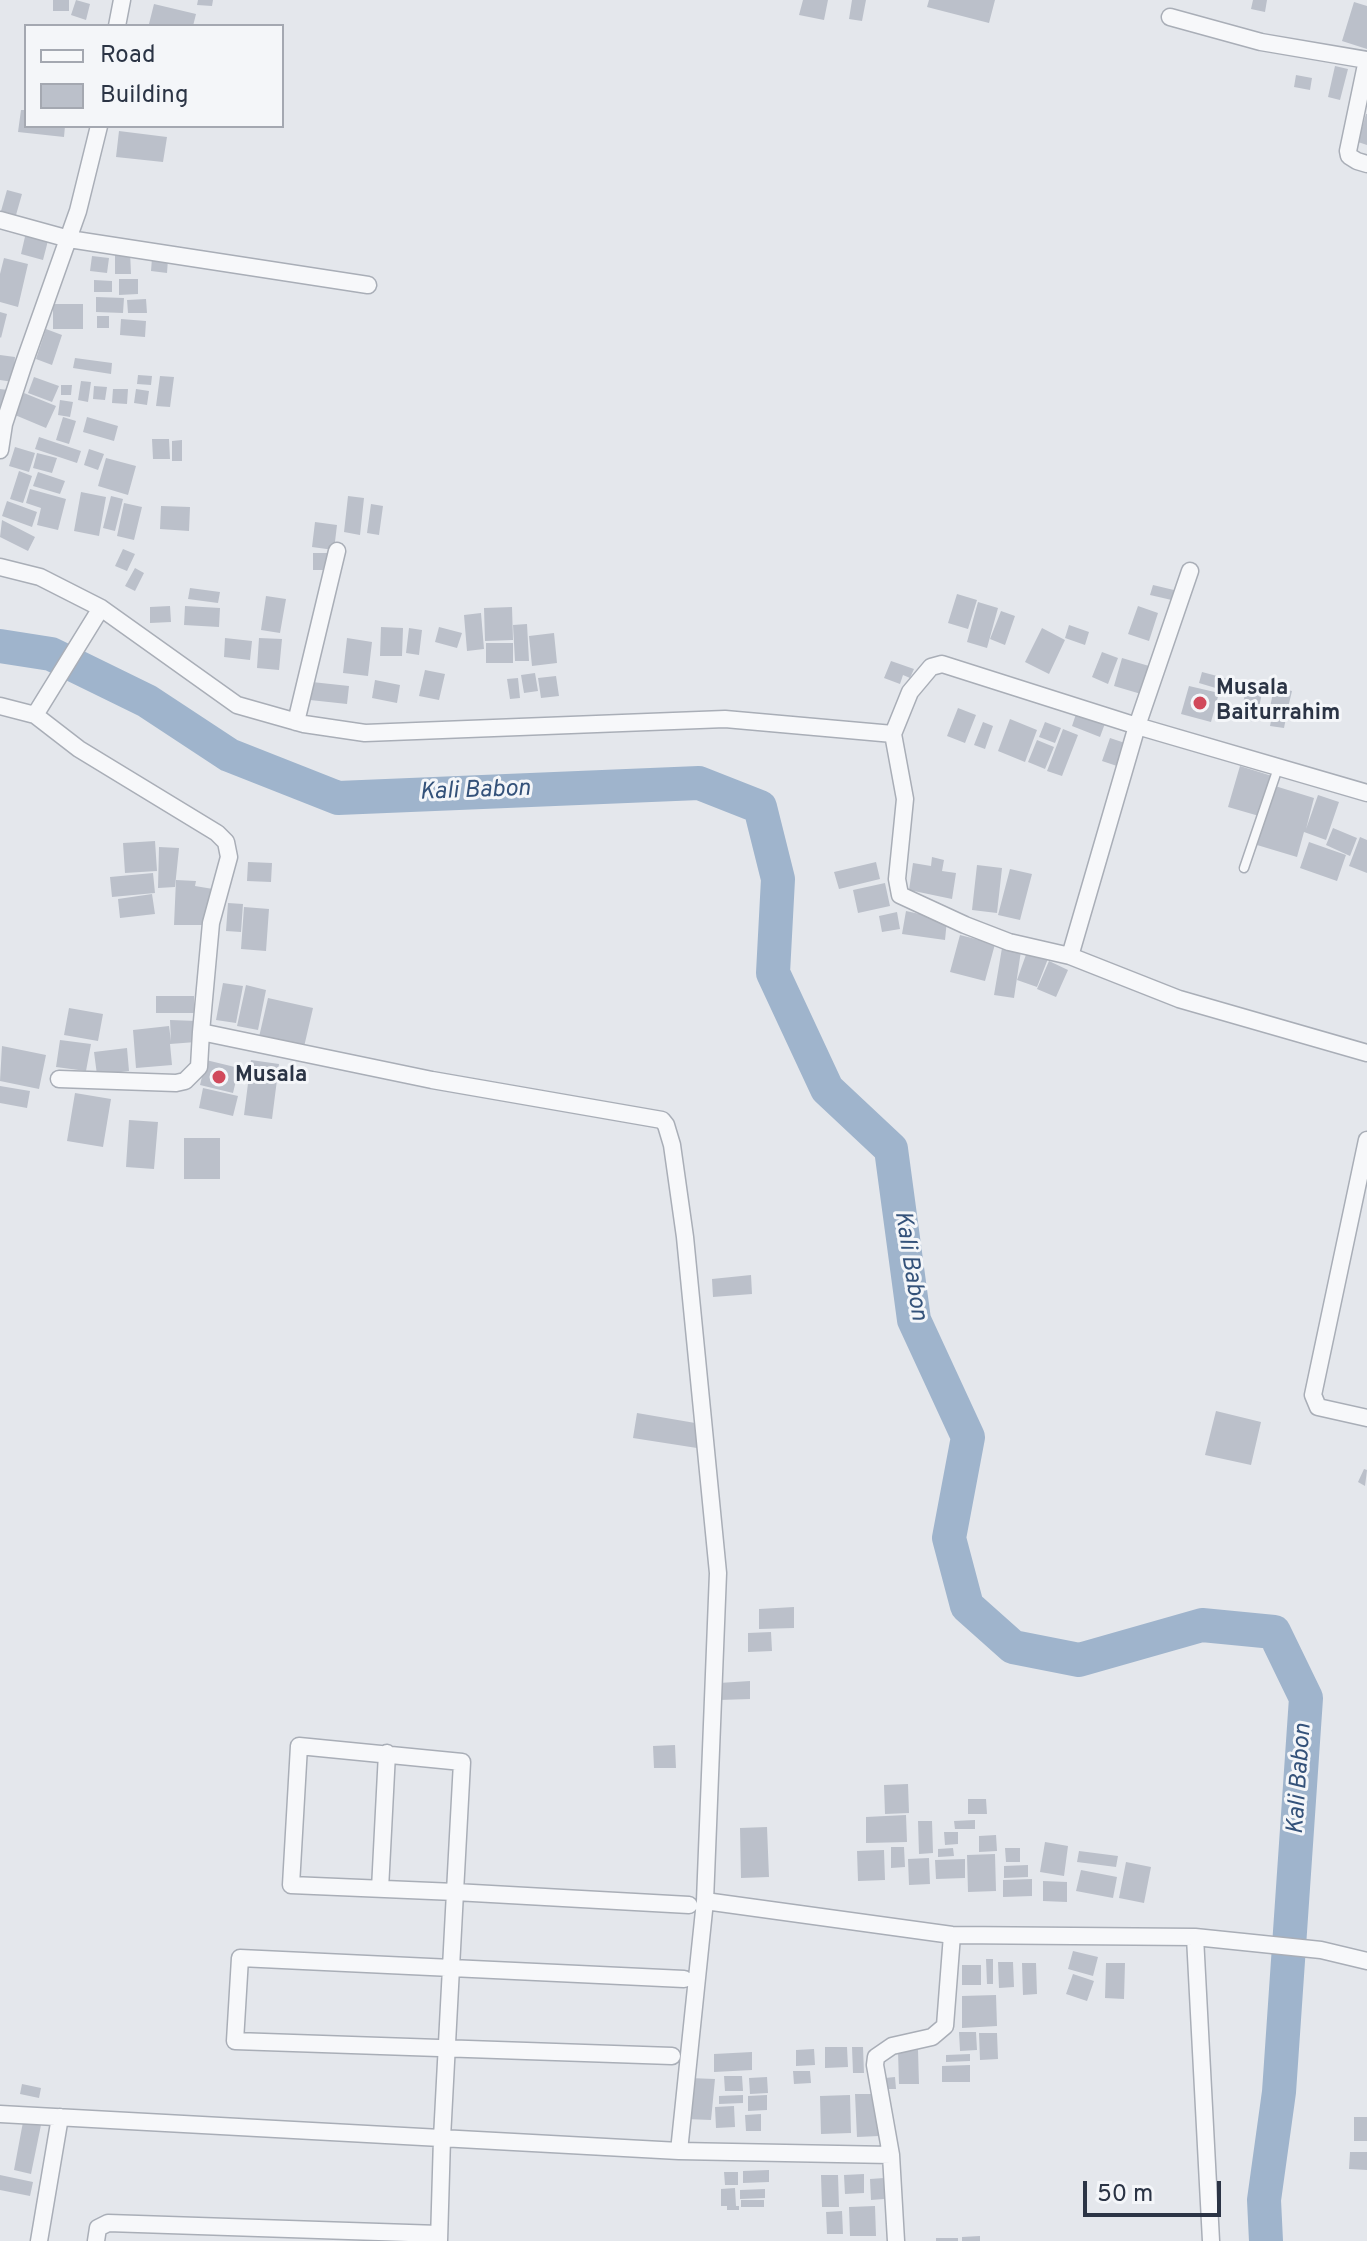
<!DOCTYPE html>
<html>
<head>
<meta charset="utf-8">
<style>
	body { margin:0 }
	#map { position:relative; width:1367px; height:2241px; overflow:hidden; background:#e4e7ec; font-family:Overpass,sans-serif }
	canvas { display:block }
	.legend { position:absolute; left:24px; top:24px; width:260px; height:104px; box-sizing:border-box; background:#f4f6f9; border:2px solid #a4a8b1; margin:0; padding:10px 14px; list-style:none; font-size:24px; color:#2b3445 }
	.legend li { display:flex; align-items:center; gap:16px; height:40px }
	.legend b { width:40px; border:2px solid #a4a8b1 }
	.scale { position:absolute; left:1083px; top:2181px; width:138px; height:36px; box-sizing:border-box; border:4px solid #2b3445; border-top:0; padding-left:10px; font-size:24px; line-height:28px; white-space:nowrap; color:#2b3445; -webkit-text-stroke:6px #f4f6f9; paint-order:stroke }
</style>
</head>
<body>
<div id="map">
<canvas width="1367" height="2241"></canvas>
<ul class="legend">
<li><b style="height:10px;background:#f7f8fa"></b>Road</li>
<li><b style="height:22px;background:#bbc0ca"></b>Building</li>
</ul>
<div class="scale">50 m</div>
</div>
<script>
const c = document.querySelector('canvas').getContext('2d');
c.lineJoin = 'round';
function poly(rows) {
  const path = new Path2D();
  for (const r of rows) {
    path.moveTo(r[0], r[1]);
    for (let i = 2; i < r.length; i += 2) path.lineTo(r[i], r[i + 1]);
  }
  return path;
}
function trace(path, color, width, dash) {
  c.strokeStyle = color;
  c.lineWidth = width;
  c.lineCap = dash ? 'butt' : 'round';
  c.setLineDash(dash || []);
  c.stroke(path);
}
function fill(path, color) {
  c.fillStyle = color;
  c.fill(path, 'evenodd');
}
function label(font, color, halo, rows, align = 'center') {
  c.font = font + ' Overpass,sans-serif';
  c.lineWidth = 6;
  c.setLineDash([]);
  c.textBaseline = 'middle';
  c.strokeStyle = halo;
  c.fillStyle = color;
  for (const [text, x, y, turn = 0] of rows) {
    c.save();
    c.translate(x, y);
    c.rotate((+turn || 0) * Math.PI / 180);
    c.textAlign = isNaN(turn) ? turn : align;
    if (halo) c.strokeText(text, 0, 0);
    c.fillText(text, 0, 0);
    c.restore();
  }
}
const river = poly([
	[0,646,51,654,147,701,229,755,338,798,699,783,760,807,778,879,773,973,827,1089,891,1149,914,1320,968,1437,949,1538,967,1606,1013,1647,1079,1660,1202,1625,1274,1632,1306,1698,1279,2092,1264,2200,1266,2241]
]);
const building = poly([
	[53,0,69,0,69,11,53,11],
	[76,0,90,4,86,20,71,15],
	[198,0,213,0,212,6,197,5],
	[803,0,828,0,824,20,799,15],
	[852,0,866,0,862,21,849,19],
	[929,0,995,0,989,23,927,7],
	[1253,0,1267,0,1265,12,1251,9],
	[1354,2,1367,6,1367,49,1342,41],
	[154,4,196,14,193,26,149,24],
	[1335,66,1348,69,1340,100,1328,97],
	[1296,75,1312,78,1310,90,1294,87],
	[21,110,26,110,26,126,65,126,64,137,18,132],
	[1366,114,1367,114,1367,145,1358,142],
	[119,131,167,137,163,162,116,157],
	[7,190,22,194,16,215,1,211],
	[27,228,50,233,43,260,21,254],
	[115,251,130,251,131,274,115,274],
	[92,256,109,258,107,273,90,271],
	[4,258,28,264,18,307,0,302,0,274],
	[152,258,168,259,167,273,151,271],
	[119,279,138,279,138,294,119,295],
	[94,280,112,281,112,292,94,292],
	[96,297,124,298,123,313,96,312],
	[146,299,147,313,128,313,127,300],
	[53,304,83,304,83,329,53,329],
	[0,312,7,314,1,338,0,337],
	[97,316,109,316,109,328,97,328],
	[121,319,146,321,145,337,120,335],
	[46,329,62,335,52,365,36,359],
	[0,355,15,357,13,382,0,380],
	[75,358,112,363,111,374,73,368],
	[138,375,152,376,151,385,137,384],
	[160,376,174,377,170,407,156,406],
	[34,377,59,386,52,402,28,393],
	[81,381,91,382,88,402,78,400],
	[61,385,72,385,71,395,61,395],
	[94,386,107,387,105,400,93,399],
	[0,389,8,390,5,409,0,408],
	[113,389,128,389,127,404,112,403],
	[136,389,149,391,147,405,134,403],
	[24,393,56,406,46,428,15,415],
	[60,400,73,402,70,417,58,415],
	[63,417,76,421,69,444,56,440],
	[87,417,118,426,114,441,83,432],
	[39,437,81,451,77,463,35,449],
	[152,439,169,439,170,459,153,459],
	[182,440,182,461,172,461,172,441],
	[15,447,35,453,29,472,9,466],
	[89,449,104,454,98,470,84,465],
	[37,453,57,458,52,473,33,468],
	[106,458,136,466,128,495,98,486],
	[19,471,32,476,23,503,10,499],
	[38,472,65,481,60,494,33,486],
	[30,489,66,499,58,530,37,525,41,508,26,503],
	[81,492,106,497,99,536,74,531],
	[111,496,123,499,115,531,103,528],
	[348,496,364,498,360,535,344,532],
	[7,501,37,512,32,527,2,516],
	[124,503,142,507,134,540,117,536],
	[371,504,383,506,379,535,367,533],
	[161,506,190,507,189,531,160,529],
	[2,520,35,537,28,551,0,537],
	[315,522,337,525,334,550,312,547],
	[123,549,135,554,127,571,115,566],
	[313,553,331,553,332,570,313,570],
	[135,568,144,573,135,591,125,586],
	[1153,585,1178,591,1176,601,1150,595],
	[190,588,220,592,218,603,188,599],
	[957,594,977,600,968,629,948,623],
	[266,596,286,599,280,633,261,630],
	[978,602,998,608,987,648,967,642],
	[170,606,171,622,150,623,150,607],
	[185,606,220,608,219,627,184,625],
	[1138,606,1158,613,1149,641,1128,634],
	[512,607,513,640,485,641,484,608],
	[1001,611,1015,616,1005,645,990,639],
	[481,613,484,649,467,651,464,615],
	[527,624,529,661,515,661,513,625],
	[1069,625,1089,632,1085,645,1065,638],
	[381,627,403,628,402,656,380,656],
	[439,627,462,633,457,648,435,642],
	[409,628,422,630,419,655,406,653],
	[1042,628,1065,640,1049,674,1025,662],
	[554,633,557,663,532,666,529,636],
	[225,638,252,641,250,660,224,657],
	[259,638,282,639,279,670,257,668],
	[347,638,372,642,368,676,343,673],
	[486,643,513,643,513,663,486,663],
	[1102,652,1118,658,1108,684,1092,677],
	[1122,658,1149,666,1141,694,1114,686],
	[891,661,914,669,910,678,903,675,900,684,884,678],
	[425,670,445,674,439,700,419,696],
	[1202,672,1232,680,1229,692,1199,683],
	[535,673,538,691,524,693,521,675],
	[556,676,559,696,541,698,538,678],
	[518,678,520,698,510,699,507,679],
	[375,680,400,685,397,703,372,698],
	[312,682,349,686,347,704,310,700],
	[1189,686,1219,693,1211,722,1181,714],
	[1274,687,1292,691,1287,712,1270,708],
	[1246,689,1262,693,1256,722,1240,719],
	[958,708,976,715,965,743,947,736],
	[1078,708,1107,718,1100,737,1072,726],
	[1272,716,1286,718,1284,728,1270,726],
	[1010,719,1037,730,1025,762,998,751],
	[983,722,993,726,985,749,974,745],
	[1045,722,1061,728,1055,743,1039,737],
	[1063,729,1078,735,1062,776,1047,771],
	[1110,738,1128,744,1120,767,1102,761],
	[1037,740,1054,747,1045,769,1028,762],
	[1240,766,1272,776,1259,816,1228,807],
	[1275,786,1314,798,1306,829,1318,795,1339,802,1326,840,1304,832,1297,857,1257,845],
	[1333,828,1357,838,1350,856,1326,845],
	[1360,837,1367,840,1367,873,1349,866],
	[155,841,157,871,125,873,123,843],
	[1309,842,1346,855,1337,881,1300,868],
	[159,847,179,848,175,887,158,888],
	[932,857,944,860,942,871,956,873,952,899,909,890,913,863,931,866],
	[248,862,272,863,271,882,247,881],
	[876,862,880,879,839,889,834,872],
	[977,865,1002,868,997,913,972,910],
	[1010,869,1032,874,1020,920,998,915],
	[153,873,155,893,112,897,110,877],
	[176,880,196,881,195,886,213,889,209,925,174,925],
	[885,883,890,906,858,913,853,890],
	[152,894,155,914,120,918,118,899],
	[228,903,243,904,241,932,226,931],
	[244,907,269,909,266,951,241,949],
	[906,911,947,920,945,940,902,934],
	[897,912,900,929,882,932,879,916],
	[960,935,995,944,985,981,950,972],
	[1002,948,1021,951,1014,998,994,995],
	[1028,949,1049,956,1037,987,1017,980],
	[1049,961,1068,970,1056,997,1037,989],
	[223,983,243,986,236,1023,216,1020],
	[246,985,266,990,258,1030,237,1026],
	[156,996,194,996,194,1013,156,1013],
	[268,998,313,1008,304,1047,259,1037],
	[69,1008,103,1014,98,1041,64,1035],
	[170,1020,197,1021,196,1042,170,1044,172,1065,136,1068,133,1030,169,1026,171,1041],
	[60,1040,91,1044,86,1071,56,1067],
	[2,1046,46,1055,39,1089,0,1081],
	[127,1048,129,1071,97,1075,94,1052],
	[206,1060,239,1068,233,1093,200,1085],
	[251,1060,279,1064,272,1119,244,1115],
	[0,1086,30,1091,27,1108,0,1103],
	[203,1088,238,1096,233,1116,199,1108],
	[75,1093,111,1099,103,1147,67,1141],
	[129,1120,158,1122,154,1169,126,1167],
	[184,1138,220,1138,220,1179,184,1179],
	[751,1275,752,1294,713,1297,712,1279],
	[1216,1411,1261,1422,1251,1465,1205,1455],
	[637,1413,701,1424,697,1448,633,1438],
	[1364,1469,1367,1470,1365,1486,1358,1482],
	[794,1607,794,1628,759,1629,759,1609],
	[771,1632,772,1651,748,1652,748,1633],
	[750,1681,750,1699,719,1700,719,1683],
	[675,1745,676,1768,654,1768,653,1746],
	[908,1784,909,1813,885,1814,884,1785],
	[968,1799,986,1799,987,1814,968,1814],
	[906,1815,907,1842,866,1843,866,1817],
	[975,1820,975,1829,955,1829,954,1821],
	[918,1821,932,1821,933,1853,919,1854],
	[767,1827,769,1877,741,1878,740,1828],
	[944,1832,958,1832,958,1844,945,1845],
	[996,1835,997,1851,979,1852,979,1836],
	[1045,1842,1068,1846,1064,1876,1040,1872],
	[891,1847,904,1847,905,1867,891,1868],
	[953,1848,954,1856,938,1857,938,1849],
	[1005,1848,1020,1848,1020,1862,1006,1862],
	[884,1850,885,1880,858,1881,857,1851],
	[1079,1851,1118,1856,1116,1867,1077,1862],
	[995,1854,996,1891,968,1892,967,1855],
	[929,1858,930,1884,909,1885,908,1859],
	[965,1859,965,1878,936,1879,935,1860],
	[1126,1862,1151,1867,1144,1903,1119,1898],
	[1028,1865,1028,1877,1004,1878,1004,1866],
	[1081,1870,1117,1877,1113,1898,1076,1891],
	[1032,1879,1032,1896,1003,1897,1003,1880],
	[1043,1881,1067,1882,1067,1902,1043,1901],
	[1073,1951,1098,1957,1093,1976,1068,1969],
	[986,1959,993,1959,993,1984,987,1984],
	[998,1962,1013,1962,1014,1987,999,1988],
	[1022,1963,1036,1963,1037,1994,1023,1995],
	[1106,1963,1125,1963,1124,1999,1105,1998],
	[962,1965,981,1965,981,1985,962,1985],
	[1073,1974,1094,1981,1087,2001,1066,1994],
	[996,1995,997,2026,962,2028,962,1996],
	[959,2032,976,2032,977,2050,960,2051],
	[979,2033,997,2033,998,2059,980,2060],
	[825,2047,847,2047,848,2067,825,2068],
	[852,2047,863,2047,864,2073,853,2073],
	[814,2049,815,2065,796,2066,796,2050],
	[918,2050,919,2084,899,2084,898,2051],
	[752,2052,752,2070,714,2072,714,2054],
	[970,2054,970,2061,946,2062,946,2055],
	[970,2065,970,2082,942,2082,942,2066],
	[793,2071,810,2071,811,2083,794,2084],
	[724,2076,742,2076,743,2091,725,2091],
	[767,2077,768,2093,750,2094,749,2078],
	[895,2077,896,2089,885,2089,885,2078],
	[689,2078,715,2079,711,2120,686,2119],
	[22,2084,41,2088,39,2098,20,2094],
	[855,2094,878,2094,879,2136,857,2137],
	[743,2095,743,2103,719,2104,719,2096],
	[767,2095,767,2110,748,2111,748,2096],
	[850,2095,851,2133,821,2134,820,2096],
	[734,2106,735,2127,716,2128,715,2107],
	[761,2114,761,2131,746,2131,745,2115],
	[1354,2117,1367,2117,1367,2141,1354,2141],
	[23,2122,41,2125,31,2174,14,2170],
	[1350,2152,1367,2152,1367,2170,1349,2169],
	[769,2170,769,2182,743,2183,743,2171],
	[724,2172,738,2172,738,2185,725,2185],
	[864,2174,864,2193,845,2194,844,2175],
	[0,2175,33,2182,30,2196,0,2190],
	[821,2175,838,2175,839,2207,822,2207],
	[884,2178,884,2199,871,2200,870,2179],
	[735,2188,736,2206,739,2206,739,2210,727,2210,727,2206,721,2206,721,2189],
	[765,2189,765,2198,740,2199,740,2190],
	[741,2200,764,2200,764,2207,741,2207],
	[875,2206,876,2236,850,2236,849,2207],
	[842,2211,843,2234,827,2234,826,2212],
	[980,2236,980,2241,962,2241,962,2237],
	[936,2238,958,2238,958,2241,936,2241]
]);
const lane = poly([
	[1244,868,1278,768]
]);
const street = poly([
	[1170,17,1261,42,1367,60],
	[117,26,122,0],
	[1367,60,1348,151,1349,156,1357,161,1367,164],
	[0,220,69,239,368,285],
	[0,450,4,424,24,363,78,211,99,126],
	[0,567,40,577,101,608,237,705,304,724,365,733,725,719,893,734],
	[101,608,35,715,79,749,217,833,226,842,229,857,211,923,201,1032],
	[0,706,35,715],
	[296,722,337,551],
	[1367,793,1137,726,942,664,931,667,910,692,893,734,905,799,897,879,900,895,965,925,1009,942,1070,956,1179,999,1367,1053],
	[1070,956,1137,726,1190,571],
	[59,1079,176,1083,185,1081,199,1067,201,1032,432,1080,662,1120,666,1125,672,1145,685,1237,718,1573,705,1901,679,2151],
	[1367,1140,1313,1395,1318,1407,1367,1418],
	[380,1889,387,1753],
	[705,1901,952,1935,1195,1937,1321,1950,1367,1961],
	[1195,1937,1211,2241],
	[672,2056,235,2041,240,1958,684,1979],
	[0,2114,679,2151,891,2155,896,2241],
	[891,2155,875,2065,876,2057,892,2046,932,2037,945,2026,952,1935],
	[39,2241,60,2117],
	[96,2241,98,2228,108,2223,439,2234],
	[439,2241,442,2138,455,1892,462,1762,299,1746,291,1885,455,1892,689,1905]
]);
const markers = [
	[1200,703,8,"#d1495b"],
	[219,1077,8,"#d1495b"]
];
const poiNames = [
	["Musala",1216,690],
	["Baiturrahim",1216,715],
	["Musala",235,1077]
];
const waterNames = [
	["Kali Babon",475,792,-2],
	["Kali Babon",909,1266,81],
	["Kali Babon",1301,1779,-86]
];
trace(river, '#9fb4cc', 34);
fill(building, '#bbc0ca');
trace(lane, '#a9aeb7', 11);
trace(street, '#a9aeb7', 19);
trace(lane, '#f7f8fa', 8);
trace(street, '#f7f8fa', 16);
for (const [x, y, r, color] of markers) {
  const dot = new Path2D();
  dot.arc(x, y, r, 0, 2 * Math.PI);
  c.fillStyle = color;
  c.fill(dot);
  trace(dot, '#f4f6f9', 3);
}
label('bold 22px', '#2b3445', '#f4f6f9', poiNames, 'left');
label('italic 24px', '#34527a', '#f4f6f9', waterNames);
</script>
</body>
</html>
